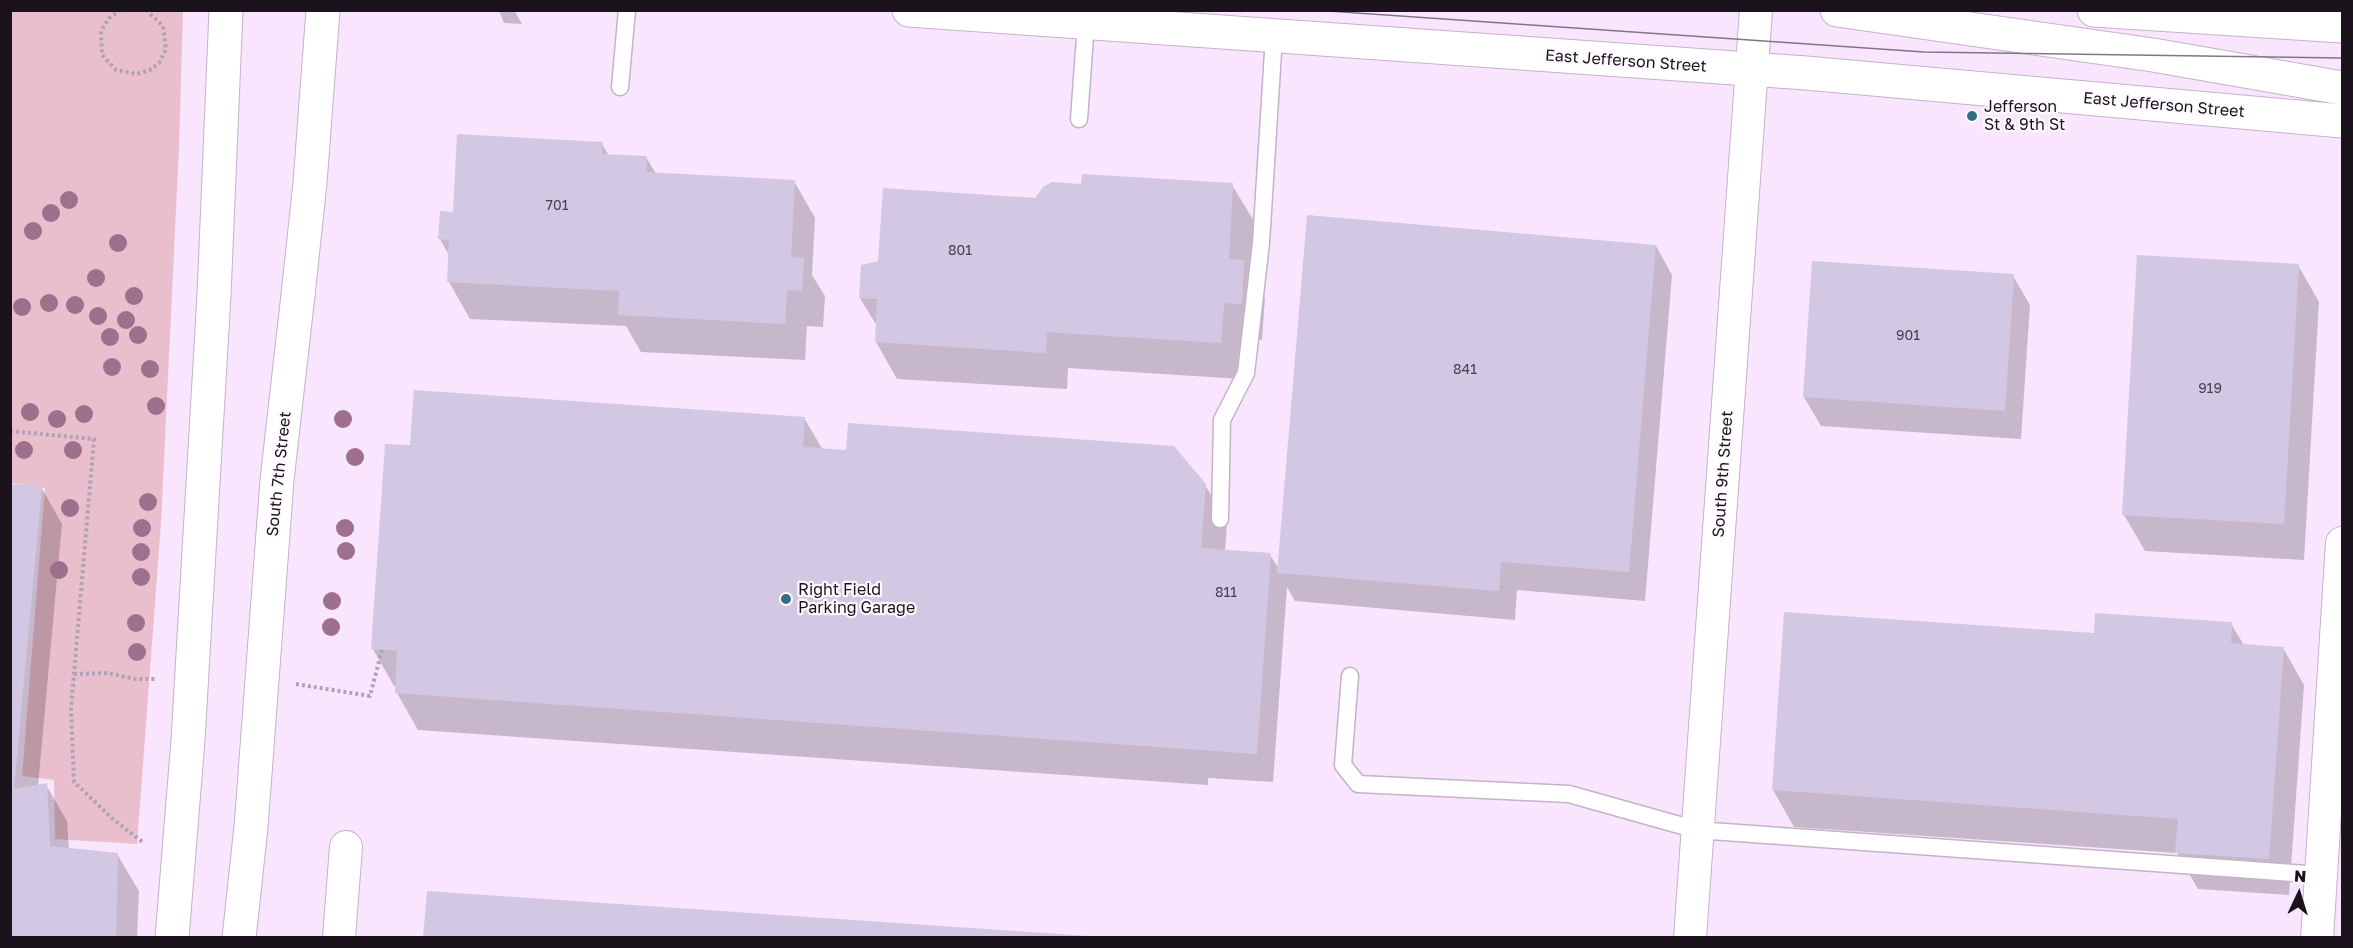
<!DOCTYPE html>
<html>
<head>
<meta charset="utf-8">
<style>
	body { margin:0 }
	#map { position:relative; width:2353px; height:948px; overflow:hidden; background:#f9e5fe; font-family:"Golos Text",sans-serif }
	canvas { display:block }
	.frame { position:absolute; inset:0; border:12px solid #1a131b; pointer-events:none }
	.north { position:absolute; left:2269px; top:864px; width:60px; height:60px; -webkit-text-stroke:4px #fdf9fe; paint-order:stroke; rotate:4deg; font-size:16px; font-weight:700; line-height:24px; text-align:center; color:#1a131b }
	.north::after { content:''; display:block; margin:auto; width:21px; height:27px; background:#1a131b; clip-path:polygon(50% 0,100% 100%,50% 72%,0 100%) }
</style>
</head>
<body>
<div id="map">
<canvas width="2353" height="948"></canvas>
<div class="frame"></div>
<div class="north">N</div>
</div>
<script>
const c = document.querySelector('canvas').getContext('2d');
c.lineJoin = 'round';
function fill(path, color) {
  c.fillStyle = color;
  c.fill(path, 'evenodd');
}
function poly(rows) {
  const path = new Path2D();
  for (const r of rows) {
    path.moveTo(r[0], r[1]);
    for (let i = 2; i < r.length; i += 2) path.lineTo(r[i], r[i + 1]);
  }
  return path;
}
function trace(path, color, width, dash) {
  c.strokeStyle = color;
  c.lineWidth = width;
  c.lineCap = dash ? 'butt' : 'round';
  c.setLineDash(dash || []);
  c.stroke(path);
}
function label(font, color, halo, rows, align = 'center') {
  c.font = font + ' "Golos Text",sans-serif';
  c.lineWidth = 4.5;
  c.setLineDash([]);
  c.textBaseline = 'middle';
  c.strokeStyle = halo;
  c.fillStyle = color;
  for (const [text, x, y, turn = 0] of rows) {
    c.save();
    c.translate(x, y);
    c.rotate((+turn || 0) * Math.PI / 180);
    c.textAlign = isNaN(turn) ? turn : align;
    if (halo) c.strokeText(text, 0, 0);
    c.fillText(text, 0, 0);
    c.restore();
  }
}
const green = poly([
	[11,11,183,11,179,147,161,523,137,844,55,839,54,780,22,776,45,488,11,483]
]);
const shadow = poly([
	[499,10,514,10,522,24,504,23],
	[602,144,609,156,646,157,656,174,794,181,815,218,812,275,825,296,823,327,807,326,805,360,641,352,626,326,470,319,449,282,450,257,440,239,455,213],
	[1232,185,1254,221,1250,274,1265,298,1262,340,1244,339,1241,379,1068,368,1067,389,897,379,876,342,877,326,860,298,880,262,1036,200,1083,186],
	[1656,246,1672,275,1645,601,1517,590,1515,620,1295,601,1287,587,1273,782,1208,778,1208,785,418,730,397,693,397,686,394,686,373,649,412,447,804,418,823,450,1205,485,1227,522,1225,552,1270,555,1279,569],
	[2298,265,2319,302,2304,560,2145,551,2124,515],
	[2013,276,2030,305,2021,439,1821,426,1804,397],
	[10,485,41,487,62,524,38,786,46,785,67,821,69,849,117,854,139,891,137,938,10,938],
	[2231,624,2244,645,2283,648,2304,685,2289,895,2198,889,2177,853,1794,827,1773,790,2095,635]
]);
const building = poly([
	[457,134,603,142,602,154,647,156,646,172,795,180,791,257,804,258,802,291,787,290,785,324,618,315,619,291,447,282,449,240,438,239,440,211,453,212],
	[1082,174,1233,183,1229,259,1244,260,1242,304,1224,303,1221,343,1047,332,1046,353,875,342,877,299,859,298,861,265,878,261,883,188,1035,198,1043,187,1052,182,1081,184],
	[1307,215,1656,245,1629,572,1501,562,1499,591,1277,573],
	[2137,255,2299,264,2284,524,2122,515],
	[1812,261,2014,274,2005,411,1803,397],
	[414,390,805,417,803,447,846,450,848,423,1174,446,1206,484,1201,548,1271,553,1257,754,395,693,397,651,371,649,385,444,410,445],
	[10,484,42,486,14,789,47,783,50,846,118,853,116,938,10,938],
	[1784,612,2094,633,2095,613,2232,622,2231,643,2284,647,2269,859,2175,853,2178,819,1772,790],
	[427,891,1089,936,1089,938,423,938]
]);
const path = poly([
	[121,10,109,18,101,31,102,55,116,70,137,74,150,70,159,63,166,49,163,26,146,10],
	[10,431,94,439,71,709,74,782,114,820,144,843],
	[74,674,107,673,135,679,157,679],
	[296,684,370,696,382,650]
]);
const lane = poly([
	[620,87,627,10],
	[1079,119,1086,23],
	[1220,519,1222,420,1246,373,1261,243,1274,36],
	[1350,676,1343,765,1358,784,1569,794,1697,830,2321,875]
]);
const street = poly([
	[339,938,346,847],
	[1690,938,1756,10],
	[2317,938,2342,543]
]);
const primary = poly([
	[909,10,1806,73,2342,121],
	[1837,10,2153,55,2342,88],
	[2094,10,2342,26],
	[214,295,226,10],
	[298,295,310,183,323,10]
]);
const tram = poly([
	[1313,10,1924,52,2342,58]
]);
const primaryBridge = poly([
	[172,938,188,740,214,295],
	[239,938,251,827,277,480,298,295]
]);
const trees = [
	[69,200],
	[51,213],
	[33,231],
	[118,243],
	[96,278],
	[134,296],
	[49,303],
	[75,305],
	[22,307],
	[98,316],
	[126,320],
	[138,335],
	[110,337],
	[112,367],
	[150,369],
	[156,406],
	[30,412],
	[84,414],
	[57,419],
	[343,419],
	[24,450],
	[73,450],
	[355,457],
	[148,502],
	[70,508],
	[142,528],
	[345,528],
	[346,551],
	[141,552],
	[59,570],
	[141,577],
	[332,601],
	[136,623],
	[331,627],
	[137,652]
];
const markers = [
	[1972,116,6,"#346e86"],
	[786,599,6,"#346e86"]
];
const numberNames = [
	["701",557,206],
	["801",960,251],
	["901",1908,336],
	["841",1465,370],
	["919",2210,389],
	["811",1226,593]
];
const streetNames = [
	["East Jefferson Street",1626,61,4],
	["East Jefferson Street",2164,105,5],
	["South 7th Street",279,474,-84],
	["South 9th Street",1723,474,-86]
];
const poiNames = [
	["Jefferson",1984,107],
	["St & 9th St",1984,125],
	["Right Field",798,590],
	["Parking Garage",798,608]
];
fill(green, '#eabfcd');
fill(shadow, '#0003');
fill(building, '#d2c8e4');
trace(lane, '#c5b2c9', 19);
trace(street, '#c5b2c9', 34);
trace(primary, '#c5b2c9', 35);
trace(path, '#b1a1b4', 4, [3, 3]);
trace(lane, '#fff', 16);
trace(street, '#fff', 32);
trace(primary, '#fff', 33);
trace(tram, '#827585', 1.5);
trace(primaryBridge, '#c5b2c9', 35, []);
trace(primaryBridge, '#fff', 33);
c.fillStyle = '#9e708c';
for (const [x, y] of trees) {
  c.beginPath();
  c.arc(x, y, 9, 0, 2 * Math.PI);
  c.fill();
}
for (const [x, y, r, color] of markers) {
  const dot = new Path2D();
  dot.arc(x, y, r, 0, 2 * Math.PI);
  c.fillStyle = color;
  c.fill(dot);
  trace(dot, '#fdf9fe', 2);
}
label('14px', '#48404d', null, numberNames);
label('16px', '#1a131b', '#fdf9fe', streetNames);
label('16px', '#1a131b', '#fdf9fe', poiNames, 'left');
</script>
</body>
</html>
